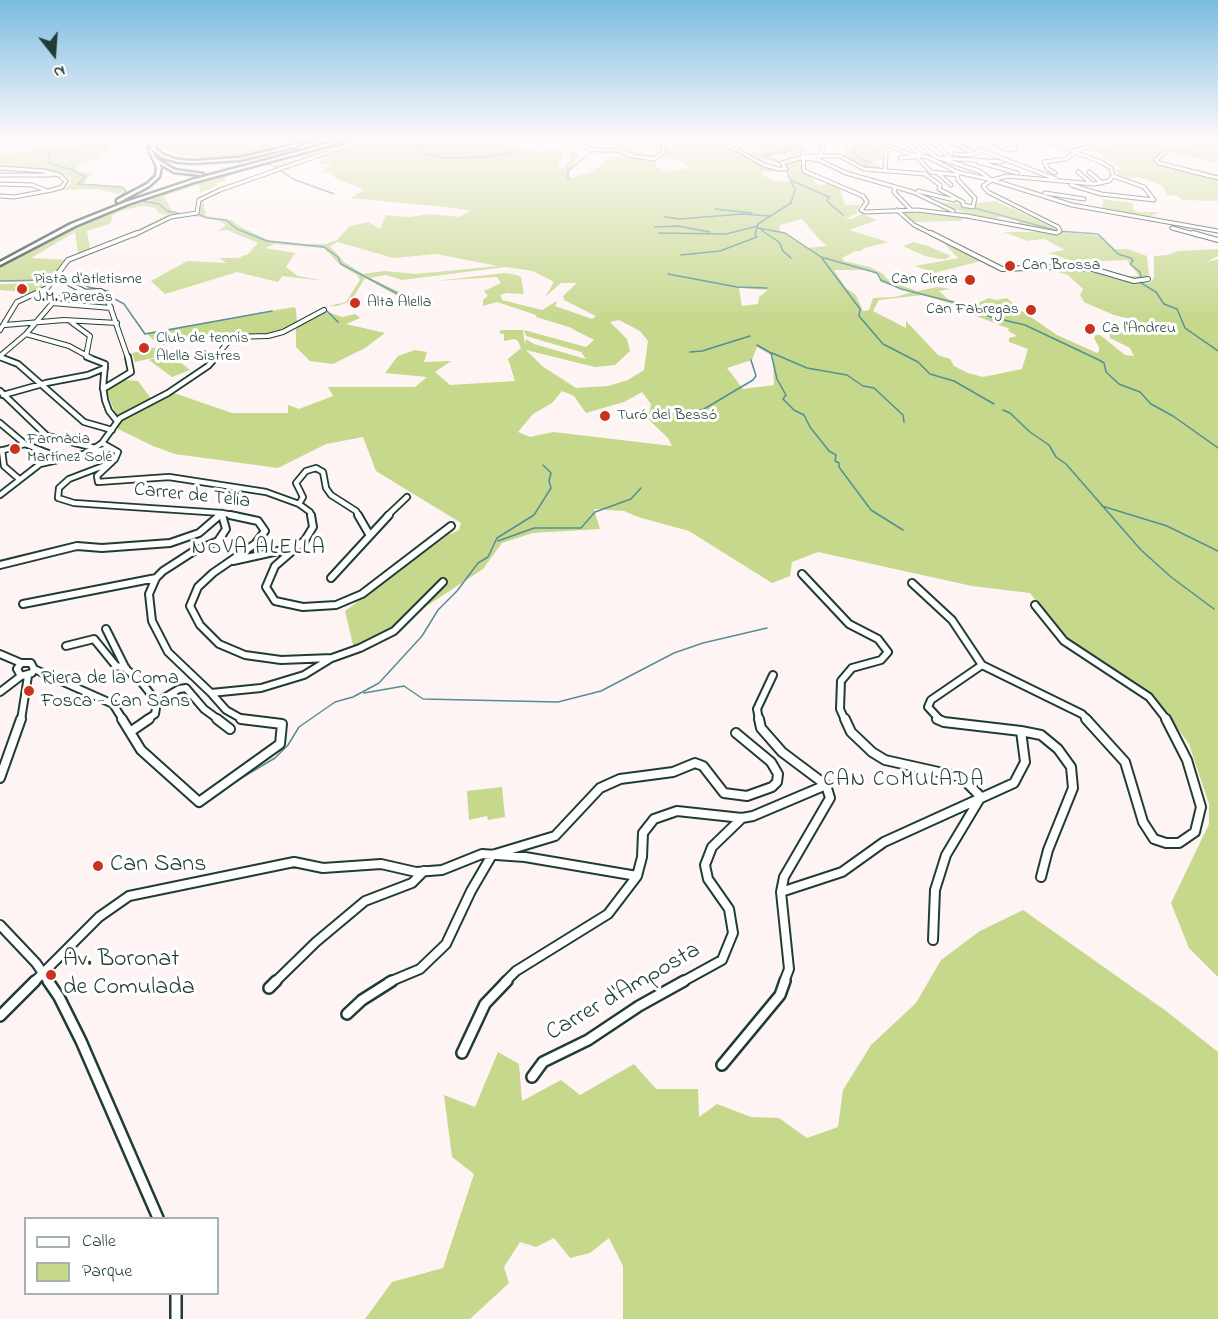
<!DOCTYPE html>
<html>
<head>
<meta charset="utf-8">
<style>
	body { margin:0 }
	#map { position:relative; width:1218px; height:1319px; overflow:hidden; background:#fef4f3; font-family:"Indie Flower",sans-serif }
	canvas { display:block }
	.legend { position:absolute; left:24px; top:1217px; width:195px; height:78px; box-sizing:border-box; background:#fff; border:2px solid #a5b1ae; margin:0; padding:8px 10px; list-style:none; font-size:18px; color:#1f3d34 }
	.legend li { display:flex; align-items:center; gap:12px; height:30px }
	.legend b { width:30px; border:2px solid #a5b1ae }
	.north { position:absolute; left:24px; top:24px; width:60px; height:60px; -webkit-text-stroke:4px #fff; paint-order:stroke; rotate:163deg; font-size:16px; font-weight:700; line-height:24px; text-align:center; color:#1f3d34 }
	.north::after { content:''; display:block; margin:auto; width:21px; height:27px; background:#1f3d34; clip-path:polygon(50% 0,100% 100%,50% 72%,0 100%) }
</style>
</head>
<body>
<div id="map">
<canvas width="1218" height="1319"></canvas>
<ul class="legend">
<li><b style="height:8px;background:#fff"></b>Calle</li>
<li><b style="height:16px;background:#c5d88c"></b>Parque</li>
</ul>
<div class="north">N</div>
</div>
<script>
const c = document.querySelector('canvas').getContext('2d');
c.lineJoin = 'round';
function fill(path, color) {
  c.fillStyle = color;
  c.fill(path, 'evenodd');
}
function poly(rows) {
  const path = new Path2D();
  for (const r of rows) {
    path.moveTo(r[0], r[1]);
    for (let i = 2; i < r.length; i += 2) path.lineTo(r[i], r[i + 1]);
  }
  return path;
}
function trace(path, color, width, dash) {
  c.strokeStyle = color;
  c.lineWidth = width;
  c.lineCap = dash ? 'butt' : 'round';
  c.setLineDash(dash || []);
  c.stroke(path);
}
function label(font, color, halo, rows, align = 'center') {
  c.font = font + ' "Indie Flower",sans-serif';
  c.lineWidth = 6;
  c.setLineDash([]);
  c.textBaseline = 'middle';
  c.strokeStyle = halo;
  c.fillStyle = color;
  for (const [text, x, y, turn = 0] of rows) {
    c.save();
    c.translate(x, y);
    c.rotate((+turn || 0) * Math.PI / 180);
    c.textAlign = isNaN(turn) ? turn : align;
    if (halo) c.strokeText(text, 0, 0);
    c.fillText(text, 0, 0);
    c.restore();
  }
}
const built = poly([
	[55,138,55,145,50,148,0,155,0,139]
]);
const green = poly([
	[166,138,316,138,258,154,219,159,178,155,161,146,162,142],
	[364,138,414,138,419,144,427,145,455,138,521,138,518,140,517,145,510,148,539,151,563,149,563,159,558,166,559,169,563,168,570,160,569,151,573,151,578,156,568,174,572,178,594,171,609,157,633,157,630,154,637,153,646,148,641,156,655,160,656,166,664,172,692,168,671,157,659,159,664,152,663,145,675,139,715,141,739,151,747,157,778,170,760,173,773,181,791,182,789,171,783,164,801,158,802,171,811,176,817,185,831,184,840,189,845,205,860,205,856,211,859,212,845,219,852,219,862,214,877,220,849,230,888,242,865,248,861,250,863,251,855,251,842,258,844,261,870,267,883,274,889,281,917,291,938,287,951,289,939,291,949,300,977,306,978,303,989,298,996,300,1007,298,1019,309,1057,335,1097,353,1099,352,1099,347,1094,338,1096,335,1100,335,1125,355,1134,356,1130,348,1110,338,1109,330,1148,329,1139,321,1114,315,1084,302,1080,295,1083,289,1068,275,1044,268,1062,268,1089,272,1091,270,1133,282,1149,283,1154,278,1154,256,1168,255,1178,251,1218,249,1218,256,1207,262,1218,259,1218,977,1189,948,1171,903,1209,824,1209,804,1189,744,1154,696,1065,638,1030,593,972,586,818,552,792,562,790,576,772,583,689,531,638,517,624,511,594,509,600,529,533,533,502,543,483,569,355,653,345,611,448,535,459,530,461,523,376,471,363,437,326,444,278,468,175,454,153,446,118,429,116,426,122,418,171,392,232,413,288,413,288,405,299,409,333,396,328,387,415,387,427,377,385,373,398,356,415,350,427,352,424,362,451,361,435,372,450,385,515,381,508,359,521,348,518,341,514,339,504,341,504,334,499,333,501,330,523,330,525,345,526,339,534,344,586,359,581,352,526,336,524,330,586,347,594,340,569,327,536,317,536,315,497,302,483,306,483,300,488,296,484,291,501,283,497,277,435,281,505,273,517,275,521,277,524,294,507,293,500,295,502,300,542,310,557,301,555,306,592,319,596,316,564,300,563,296,577,283,561,283,545,297,554,282,533,271,506,267,402,280,386,275,370,278,406,295,401,298,365,278,351,301,337,306,329,306,346,302,360,280,357,275,339,264,324,248,275,244,265,248,295,253,286,267,298,276,325,281,282,276,278,282,237,272,165,294,151,281,187,261,226,263,219,258,238,258,248,254,258,243,227,230,218,231,226,225,220,221,194,216,173,218,129,238,122,237,167,215,159,213,155,208,143,206,123,210,113,215,110,224,87,231,90,249,78,254,75,232,31,258,72,260,57,277,77,277,81,279,0,282,0,267,70,230,148,197,227,174,235,174,226,177,225,181,216,183,217,186,199,193,201,187,198,185,164,196,172,211,186,214,196,212,198,199,203,199,206,216,231,220,241,227,268,240,305,244,326,244,337,240,350,226,369,222,380,229,386,215,409,217,430,214,459,217,470,211,455,208,350,198,364,190,335,178,331,173,322,172,332,165,320,164,324,156,278,170,272,167],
	[802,219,820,240,827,246,807,248,791,237,793,237,779,231,780,225],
	[338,242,393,258,436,254,498,266,416,274,384,271,363,274,344,262,330,246],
	[834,270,866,270,878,275,880,282,912,292,895,297,873,298,869,310,863,311,856,295,846,288],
	[739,288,768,290,759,297,758,304,742,306],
	[923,295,958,306,966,312,1010,329,1007,330,1017,336,1009,338,1009,342,1028,349,1022,369,983,377,968,373,954,366,950,359,938,355,906,321,906,328,873,311,879,300],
	[619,320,640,331,648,341,644,370,628,380,608,386,576,388,542,366,526,350,595,367,615,365,630,351,627,339,610,322],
	[757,347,773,356,774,385,743,389,727,368,752,360],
	[562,391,574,396,586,413,624,402,642,392,651,404,650,411,645,416,668,438,672,446,553,432,530,437,518,432,533,414,552,403],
	[709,138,784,138,801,157,785,160,792,155,790,153,771,157,784,162,781,163,765,159,756,159,745,153,771,150,750,142,731,146],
	[823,138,862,138,881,152,883,160,875,160,874,164,884,168,862,168,844,156,845,144,843,141],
	[1137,138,1163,148,1164,152,1155,160,1156,162,1188,169,1200,169,1218,175,1218,201,1183,200,1177,196,1168,195,1161,185,1138,177,1128,179,1120,176,1115,170,1124,169,1104,158,1098,153,1099,151,1089,148,1111,145,1110,142,1084,146,1070,143,1067,139],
	[1184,138,1218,139,1218,163,1167,152,1165,148,1197,144],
	[109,142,107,148,112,149,101,155,100,159,79,164,76,167,78,171,91,174,84,184,119,186,125,190,118,194,96,189,62,190,71,184,70,178,60,173,38,168,0,166,0,155,53,146],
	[1103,199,1133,203,1133,209,1137,212,1161,212,1145,219,1102,210],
	[995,201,1042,222,1056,230,1053,232,1016,224,1020,221,1002,216,994,220,967,214,936,202,962,204,969,208,975,208,976,203],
	[899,211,964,216,989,221,963,219,960,221,913,222],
	[1004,232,1065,232,1101,236,1115,249,1127,249,1147,256,1149,275,1147,278,1139,281,1120,276,1139,276,1127,260,1099,261,1083,265,1048,253,1065,250,1044,239,1027,241],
	[941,240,994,266,981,261,934,273,915,266,958,258],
	[914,242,928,246,951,256,946,259,939,259,925,256,903,246],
	[47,283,46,288,29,294,27,292,0,290,0,284],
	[294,307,296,309,297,323,286,330,267,335,195,338,160,346,146,333],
	[325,311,342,317,355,314,360,318,346,324,385,333,365,348,333,364,310,361,296,347,296,328],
	[157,347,160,356,169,353,190,370,172,377,149,360,157,357,135,362,132,353],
	[125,380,138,381,152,400,117,417,106,391],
	[502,787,505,817,488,820,487,816,469,820,467,791],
	[1023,910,1166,1011,1218,1052,1218,1319,623,1319,623,1266,609,1238,590,1253,570,1258,554,1238,536,1247,520,1242,504,1267,509,1283,470,1319,365,1319,392,1282,443,1268,474,1174,452,1157,444,1095,475,1107,498,1052,519,1064,522,1101,561,1080,580,1095,634,1064,656,1089,698,1089,699,1117,717,1104,751,1117,779,1118,807,1138,838,1127,843,1090,871,1045,916,1003,941,960,980,931]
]);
const stream = poly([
	[256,138,256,141,268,146,264,152],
	[411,138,412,144,417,147,417,152,444,158,487,157,513,152],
	[609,138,635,153],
	[776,138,789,151,763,155,781,163],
	[854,138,855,153,860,159,868,162,865,166,867,168],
	[1074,138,1106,143],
	[55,147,55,150,50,152,48,163,70,169,85,177,78,184,122,187,126,191,119,197],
	[597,149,602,138],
	[267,164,271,165],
	[274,166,293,179,334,194],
	[786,168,790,180,829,197,827,201,843,215],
	[568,179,568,171,593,151],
	[142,201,159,204,167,211,178,213],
	[974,208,1058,231,1098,234,1118,254,1131,258,1133,261,1130,264,1140,272,1141,278],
	[715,209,752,213],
	[198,214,207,218,226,220,237,229,267,241,324,247,338,257,341,264,402,296],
	[665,217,680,219,742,214,769,216],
	[655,227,678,226,710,232],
	[758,228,785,233,821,257,877,273,881,280,901,289,957,303,991,317,1025,325,1099,360,1104,363,1106,372,1119,384,1140,392,1151,404,1173,416,1218,448],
	[761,230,779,242,783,251,791,258],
	[659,233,726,234,758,226],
	[681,255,720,251,757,237,755,234,758,224,791,203,795,189,790,180],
	[821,257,860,309,859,316,883,344,918,362,930,374,954,381,994,404],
	[668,274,737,287,767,288],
	[56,279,75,278,88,287,108,291,113,298,124,304,145,334,272,311],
	[0,281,51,280],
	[1141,283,1156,292,1164,304,1177,309,1185,328,1218,351],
	[327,311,338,322],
	[757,345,771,353,777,379,786,395,783,399,794,410,804,415,810,427,829,451,836,455,835,461,839,463,839,467,871,510,903,530],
	[690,352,702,351,750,336],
	[772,353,807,368,847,375,863,386,874,388,903,415,904,422],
	[1003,410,1010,413,1030,432,1049,445,1056,457,1066,464,1141,550,1171,577,1214,609],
	[678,415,704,409,753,380,756,376,751,360],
	[1102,506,1167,526,1218,551],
	[498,541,534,528,581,528,595,512,631,499,641,488],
	[364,693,404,686,423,699,558,702,601,691,674,653,703,643,767,628],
	[228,786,275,758,288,745,299,727,335,702,353,697,379,683,422,636,438,610,457,591,478,563,488,557,497,538,534,515,551,488,549,481,551,473,543,465]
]);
const highwayTunnel = poly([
	[201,174,236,172]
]);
const minorFar5 = poly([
	[416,138,422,144,444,138],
	[559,138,595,150,617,150,633,156,654,159,663,152,663,142,673,138],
	[707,138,738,150,764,165,778,169,786,169,782,163,804,157],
	[787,138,803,153,804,171,863,196,867,202,861,210,865,212,917,210,967,216,1057,233,1060,231,1058,227,988,192,983,186,992,180,1007,176,1094,184,1109,181,1113,176],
	[813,138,825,140,820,157],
	[871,138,909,154,928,157,957,172,992,180,1072,205,1218,231],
	[901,138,920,154],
	[913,138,936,157,979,171,989,178],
	[928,138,949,157],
	[945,138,965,149],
	[966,138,963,142,967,145,1056,179],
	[993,138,995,143,1005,149,1016,149,1011,138],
	[1037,138,1101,162,1111,168,1113,176],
	[1059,138,1063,138],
	[1138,138,1164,148,1164,153,1156,160,1159,163,1218,178],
	[882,143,878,144,886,154,885,169],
	[1074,151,1088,147],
	[954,154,970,155,982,150],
	[804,156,840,156,864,169,925,174,940,185,939,189,963,202,964,206],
	[916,156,931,172,958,175],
	[804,158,819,160,846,173,913,192,953,211],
	[900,158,914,157],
	[943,158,1002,162],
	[978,162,1017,173],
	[0,168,44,171,59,175,66,181,62,187,52,190,14,197,0,196],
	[957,172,958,180,975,198,973,207,963,205],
	[1078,172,1091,183],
	[1089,172,1102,183],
	[1055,173,1048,169,1044,162,1066,159,1074,153],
	[939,174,951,185],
	[0,175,52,175],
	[1113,176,1144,187,1154,200],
	[0,184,32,185,45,190],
	[1071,185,1101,194,1154,200],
	[892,186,895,188,894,192,910,209],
	[918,191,954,200],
	[1045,193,1084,199],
	[897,210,914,225,934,235],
	[1172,228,1198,235],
	[134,235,171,217,197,213,199,200,220,190,368,138]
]);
const minorFar4 = poly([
	[931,233,1002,269,1054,267,1093,269,1134,281,1148,279],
	[1193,233,1218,240],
	[70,284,84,291],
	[52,303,111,308],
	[71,322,90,336,86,356],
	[5,325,64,320,117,323],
	[0,330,17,302,47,288,68,260,137,233],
	[26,334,69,346,91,358],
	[0,356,26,334,55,300,78,292,101,291,106,295,128,358],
	[0,357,3,358],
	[215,358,232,337,268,336,283,332,324,310]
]);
const minorFar3 = poly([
	[0,357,18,364,84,422,112,430],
	[87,357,105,364,103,387,105,400,109,411,117,421],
	[103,389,131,372,128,357],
	[0,391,47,436,95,448],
	[3,395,46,383,88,375,105,368],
	[0,423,25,444,61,458],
	[102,443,118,452,115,459,97,476,98,482,169,477,266,492,299,504,310,512,311,516],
	[2,450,4,466,19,479],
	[0,451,25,444],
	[89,452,102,443,120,418,168,393,208,366,216,357],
	[111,463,69,479,59,488,58,498,74,503,222,513,237,516],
	[0,495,40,464,110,448],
	[299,504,303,497,296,483,306,471,316,468,323,472,326,488,331,495,356,511,359,516],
	[218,516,222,513,223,516],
	[387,516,407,497]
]);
const minorFar2 = poly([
	[222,515,226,529,218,541,194,551,163,571,156,578,149,594,152,621,168,652,211,693,261,688,304,675,330,659],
	[230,515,258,521,265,531,255,544,213,573,198,587,190,606,200,625,219,644,245,655,281,660,332,658,360,648,394,631,443,582],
	[311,515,313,527,305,540,275,566,266,587,275,601,303,607,336,605,362,594,451,526],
	[358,515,369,534],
	[233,561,296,547],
	[0,565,77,546,102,548,170,543,199,533,220,515],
	[802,574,849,624,878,639,888,652,881,660,852,668,841,681,840,709,845,720],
	[331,578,389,515],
	[912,583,952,620,982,665],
	[23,604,156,578],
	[1035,605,1064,641,1149,697,1167,720],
	[106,629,126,669,142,683,157,702,179,689,186,688,204,709,219,720],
	[66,646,94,639,116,666,126,668],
	[0,654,21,663],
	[21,663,31,663,34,669,32,673,21,676,17,669,21,663],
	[34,669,113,704,123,720],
	[0,692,21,676],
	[211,693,226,710,242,719,251,720],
	[21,720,28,676],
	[146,720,155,714,157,702],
	[759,720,757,709,773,675],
	[940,720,928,707,931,700,982,665,1082,714,1088,720]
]);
const minorFar1 = poly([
	[122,719,141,750,199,802,280,744,282,724,241,719],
	[217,719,230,729],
	[759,719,761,728,782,752,826,785],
	[845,719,851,732,872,752,885,760,961,777,981,797],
	[1086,719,1125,762,1143,822,1154,839,1166,843,1179,843,1195,832,1201,807,1187,760,1166,719],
	[1021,731,1041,735,1058,749,1071,767,1073,788,1048,850,1041,877],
	[130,732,149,719],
	[0,778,21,719],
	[781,892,789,969,784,982],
	[0,925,36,963,49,982],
	[933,940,935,890,946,855,979,800],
	[34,982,99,917,129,896,294,862,323,868,381,864,416,872,442,870,482,854,525,857,637,876,642,857,643,833,654,819,677,811,742,818,753,816,826,785,830,798,784,877,781,892,842,872,884,842,1014,783,1025,762,1021,731,944,722,937,719],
	[275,982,316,942,365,901,412,883,424,871],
	[389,982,420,969,446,944,471,891,492,855,555,836,600,788,620,779,673,772,695,763,703,766,724,793,747,796,772,787,777,782,778,774,771,762,736,733],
	[505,982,516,971,608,914,637,876],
	[682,982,722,960,733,933,729,909,708,879,705,865,712,847,742,818]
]);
const minor = poly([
	[48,981,59,997,81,1041,158,1218],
	[269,988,276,981],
	[347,1014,362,1000,392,981],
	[0,1016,35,981],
	[462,1053,485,1004,507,981],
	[722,1065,780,995,785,981],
	[532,1077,543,1062,588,1040,639,1006,684,981],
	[176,1294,176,1319]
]);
const highway = poly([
	[149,138,153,138,156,149,163,155,178,160,195,161,240,158,303,143,305,144,240,160,195,163,178,162,161,157,152,149,149,138],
	[325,138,331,138,299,149,296,148,325,138],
	[349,138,356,138,194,182,128,204,75,226,0,265,0,262,71,224,126,202,192,180,349,138],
	[148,148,150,148,156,159,175,170,203,174,201,175,174,172,159,163,161,167,159,177,149,186,119,202,117,202,117,200,147,184,156,176,157,167,148,148]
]);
const markers = [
	[1010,266,6,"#c8321e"],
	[970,280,6,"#c8321e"],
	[22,289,6,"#c8321e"],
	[355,303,6,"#c8321e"],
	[1031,310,6,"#c8321e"],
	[1090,329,6,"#c8321e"],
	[144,348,6,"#c8321e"],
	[605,416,6,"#c8321e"],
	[15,449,6,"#c8321e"],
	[29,691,6,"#c8321e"],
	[98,866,6,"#c8321e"],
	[51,975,6,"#c8321e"]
];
const farPoinames = [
	["Can Brossa",1022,266],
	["Pista d'atletisme",34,280],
	["J.M. Pareras",34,298],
	["Can Cirera",958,280,"right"],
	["Alta Alella",367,303],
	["Can Fabregas",1019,310,"right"],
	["Ca l'Andreu",1102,329],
	["Club de tennis",156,339],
	["Alella Sistres",156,357],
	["Turó del Bessó",617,416],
	["Farmàcia",27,440],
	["Martínez Solé",27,458]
];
const streetNames = [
	["Carrer de Tèlia",192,497,6]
];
const poiNames = [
	["Riera de la Coma",41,680],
	["Fosca - Can Sans",41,703]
];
const neighbourhoodNames = [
	["NOVA ALELLA",259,550],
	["CAN COMULADA",904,782]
];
const nearPoinames = [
	["Can Sans",110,866],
	["Av. Boronat",63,961],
	["de Comulada",63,989]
];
const nearStreetnames = [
	["Carrer d'Amposta",624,993,-30]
];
fill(built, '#fde7e5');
fill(green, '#c5d88c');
trace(stream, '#548f95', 1.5);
trace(highwayTunnel, '#d1cfcd', 4, [4, 2]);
trace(minorFar5, '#1f3d34', 5);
trace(minorFar4, '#1f3d34', 6);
trace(minorFar3, '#1f3d34', 8);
trace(minorFar2, '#1f3d34', 10);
trace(minorFar1, '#1f3d34', 12);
trace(minor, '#1f3d34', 14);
trace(highway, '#1f3d34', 5);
trace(minorFar5, '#fff', 3);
trace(minorFar4, '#fff', 4);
trace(minorFar3, '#fff', 4.5);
trace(minorFar2, '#fff', 6);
trace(minorFar1, '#fff', 8);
trace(minor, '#fff', 9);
fill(highway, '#fff');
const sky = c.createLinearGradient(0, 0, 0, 323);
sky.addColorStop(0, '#7bbbe1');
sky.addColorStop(0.43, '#fffafa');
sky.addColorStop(1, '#fffafa00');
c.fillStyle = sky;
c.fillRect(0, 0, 1218, 323);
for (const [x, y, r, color] of markers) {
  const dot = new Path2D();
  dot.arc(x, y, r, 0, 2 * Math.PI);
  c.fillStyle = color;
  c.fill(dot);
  trace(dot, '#fff', 2);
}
label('16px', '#1f3d34', '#fff', farPoinames, 'left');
label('20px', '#1f3d34', '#fff', streetNames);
label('20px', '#1f3d34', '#fff', poiNames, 'left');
c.letterSpacing = '1.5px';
label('21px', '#1f3d34', '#fff', neighbourhoodNames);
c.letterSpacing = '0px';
label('24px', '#1f3d34', '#fff', nearPoinames, 'left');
label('24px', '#1f3d34', '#fff', nearStreetnames);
</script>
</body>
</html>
